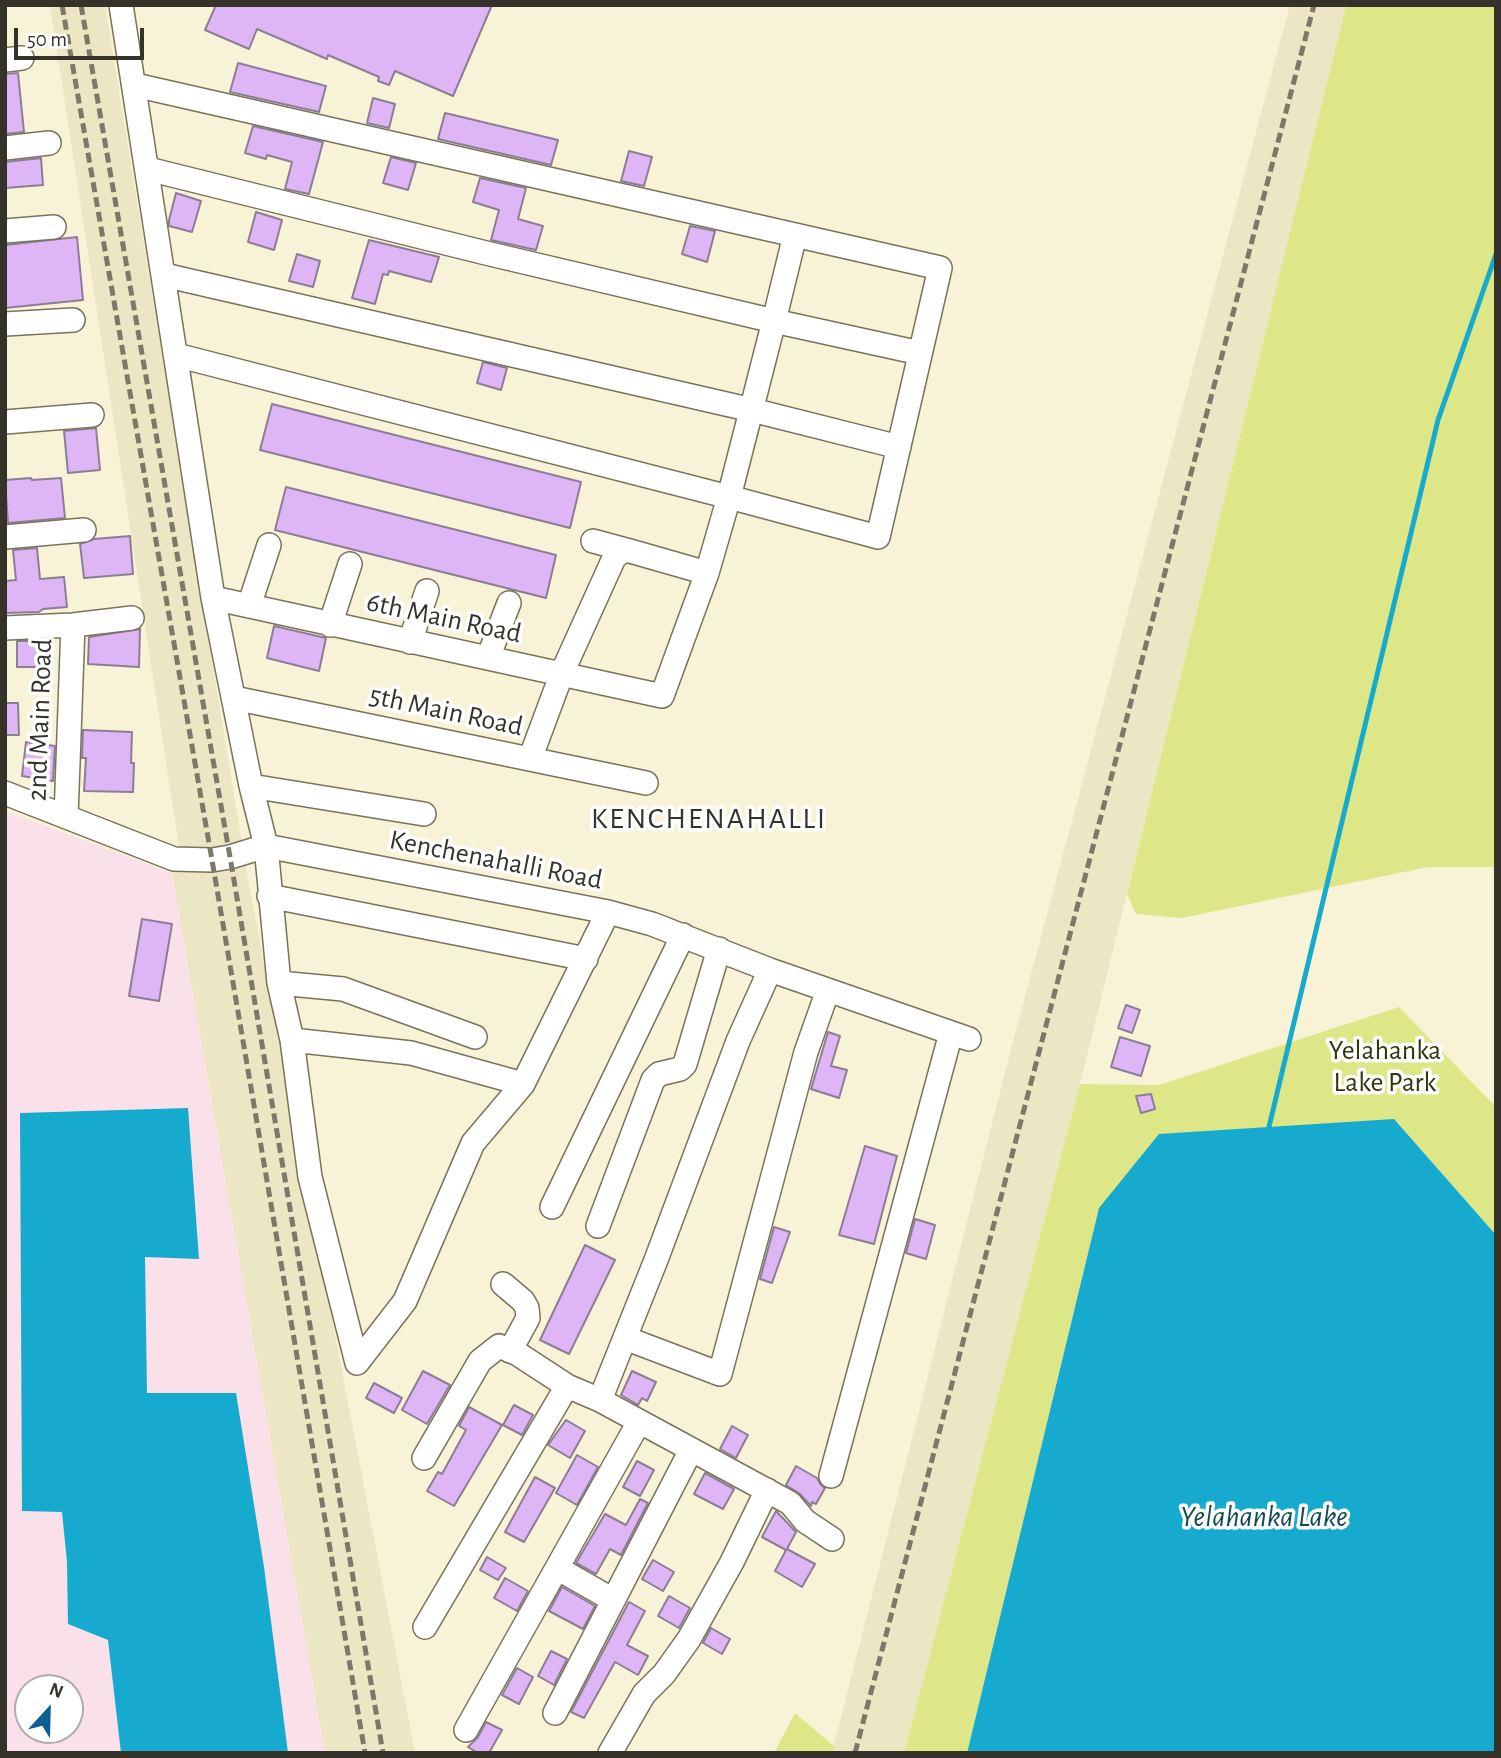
<!DOCTYPE html>
<html>
<head>
<meta charset="utf-8">
<style>
	body { margin:0 }
	#map { position:relative; width:1501px; height:1758px; overflow:hidden; background:#f8f3d7; font-family:"Alegreya Sans",sans-serif }
	canvas { display:block }
	.frame { position:absolute; inset:0; border:7px solid #353329; pointer-events:none }
	.north { position:absolute; left:14px; top:1674px; width:70px; height:70px; box-sizing:border-box; background:#fff; border:2px solid #aeada9; border-radius:50%; rotate:22deg; font-size:19px; font-weight:700; line-height:28px; text-align:center; color:#353329 }
	.north::after { content:''; display:block; margin:auto; width:24px; height:32px; background:#0a6092; clip-path:polygon(50% 0,100% 100%,50% 72%,0 100%) }
	.scale { position:absolute; left:14px; top:28px; width:130px; height:32px; box-sizing:border-box; border:4px solid #353329; border-top:0; padding-left:9px; font-size:21px; line-height:24px; white-space:nowrap; color:#353329; -webkit-text-stroke:5px #fff; paint-order:stroke }
</style>
</head>
<body>
<div id="map">
<canvas width="1501" height="1758"></canvas>
<div class="frame"></div>
<div class="north">N</div>
<div class="scale">50 m</div>
</div>
<script>
const c = document.querySelector('canvas').getContext('2d');
c.lineJoin = 'round';
function fill(path, color) {
  c.fillStyle = color;
  c.fill(path, 'evenodd');
}
function poly(rows) {
  const path = new Path2D();
  for (const r of rows) {
    path.moveTo(r[0], r[1]);
    for (let i = 2; i < r.length; i += 2) path.lineTo(r[i], r[i + 1]);
  }
  return path;
}
function trace(path, color, width, dash) {
  c.strokeStyle = color;
  c.lineWidth = width;
  c.lineCap = dash ? 'butt' : 'round';
  c.setLineDash(dash || []);
  c.stroke(path);
}
function label(font, color, halo, rows, align = 'center') {
  c.font = font + ' "Alegreya Sans",sans-serif';
  c.lineWidth = 7;
  c.setLineDash([]);
  c.textBaseline = 'middle';
  c.strokeStyle = halo;
  c.fillStyle = color;
  for (const [text, x, y, turn = 0] of rows) {
    c.save();
    c.translate(x, y);
    c.rotate((+turn || 0) * Math.PI / 180);
    c.textAlign = isNaN(turn) ? turn : align;
    if (halo) c.strokeText(text, 0, 0);
    c.fillText(text, 0, 0);
    c.restore();
  }
}
const industrial = poly([
	[5,811,172,873,325,1753,5,1753],
	[28,1688,70,1688,70,1730,28,1730]
]);
const built = poly([
	[50,5,105,5,247,874,415,1753,325,1753,172,873,179,847],
	[1290,5,1346,5,1080,1084,904,1753,832,1753,1010,1053]
]);
const green = poly([
	[1346,5,1496,5,1496,867,1428,867,1182,918,1136,914,1127,894],
	[1399,1007,1496,1107,1496,1235,1394,1119,1099,1208,967,1753,904,1753,1080,1084,1159,1085],
	[795,1713,834,1746,832,1753,774,1753]
]);
const water = poly([
	[188,1108,199,1259,145,1257,147,1393,236,1393,264,1567,288,1753,121,1753,108,1640,68,1624,67,1562,62,1512,22,1511,20,1113],
	[1394,1119,1496,1235,1496,1753,967,1753,1099,1208,1159,1134]
]);
const stream = poly([
	[1268,1131,1438,420,1496,254]
]);
const building = poly([
	[216,5,492,5,453,96,395,71,389,85,378,81,379,77,328,55,327,59,257,29,249,49,205,30,216,5],
	[238,63,326,86,319,112,230,92,238,63],
	[18,73,24,132,5,134,5,74,18,73],
	[373,98,395,104,389,128,367,123,373,98],
	[445,113,558,140,551,165,438,139,445,113],
	[253,126,323,142,309,194,285,189,292,162,267,155,266,159,245,153,253,126],
	[629,151,652,157,644,186,621,181,629,151],
	[391,157,416,163,408,190,383,183,391,157],
	[41,158,43,185,5,188,5,162,41,158],
	[480,178,526,188,518,219,543,226,536,250,491,240,499,210,473,202,480,178],
	[176,193,201,201,192,232,169,226,169,220,176,193],
	[256,212,282,220,274,250,248,242,256,212],
	[690,226,715,231,707,262,682,254,690,226],
	[77,237,83,300,5,308,5,245,77,237],
	[369,240,439,257,431,282,389,271,388,275,383,274,375,304,352,298,369,240],
	[297,254,320,261,313,287,289,281,297,254],
	[483,362,507,368,501,390,477,383,483,362],
	[272,404,581,482,570,528,260,450,272,404],
	[96,428,100,470,68,473,64,431,96,428],
	[31,478,32,480,61,478,65,518,8,523,5,480,31,478],
	[286,487,556,555,546,598,275,530,286,487],
	[130,536,133,574,84,578,80,544,94,539,130,536],
	[37,548,40,579,64,577,67,607,43,609,39,612,5,613,5,581,16,580,13,550,37,548],
	[274,626,326,638,319,671,267,658,274,626],
	[140,629,139,667,88,664,89,637,140,629],
	[17,641,39,641,39,667,17,667,17,641],
	[5,703,18,703,19,735,5,735,5,703],
	[83,730,132,732,131,763,134,763,133,792,84,791,86,758,82,758,83,730],
	[26,742,55,746,53,781,22,776,26,742],
	[142,919,172,924,159,1001,129,996,142,919],
	[1126,1005,1140,1010,1132,1033,1118,1028,1126,1005],
	[828,1032,840,1036,831,1066,847,1070,839,1098,811,1089,828,1032],
	[1120,1037,1150,1046,1141,1076,1111,1067,1120,1037],
	[1151,1094,1155,1109,1141,1113,1136,1096,1151,1094],
	[865,1146,897,1156,874,1244,839,1235,865,1146],
	[915,1219,935,1225,926,1259,906,1253,915,1219],
	[774,1227,790,1232,772,1283,760,1279,774,1227],
	[585,1245,615,1260,569,1354,540,1340,585,1245],
	[423,1371,450,1385,427,1424,402,1410,423,1371],
	[632,1371,656,1382,647,1401,642,1398,638,1405,621,1395,632,1371],
	[374,1383,402,1398,394,1413,366,1398,374,1383],
	[514,1405,533,1415,522,1435,503,1425,514,1405],
	[469,1407,502,1425,454,1506,427,1491,438,1472,442,1474,466,1430,459,1426,469,1407],
	[566,1420,585,1431,570,1458,548,1445,566,1420],
	[732,1426,748,1435,736,1458,720,1449,732,1426],
	[577,1455,598,1467,577,1505,556,1493,577,1455],
	[637,1461,654,1470,640,1496,623,1487,637,1461],
	[796,1466,817,1478,821,1485,825,1488,816,1504,812,1502,811,1506,800,1494,786,1485,796,1466],
	[705,1473,734,1489,723,1509,694,1494,705,1473],
	[535,1477,555,1488,524,1542,505,1532,535,1477],
	[640,1499,648,1503,621,1555,610,1549,596,1574,576,1563,605,1514,626,1525,640,1499],
	[776,1511,796,1532,787,1549,815,1564,802,1587,775,1571,786,1550,762,1537,776,1511],
	[487,1557,506,1568,498,1580,480,1570,487,1557],
	[653,1560,674,1572,663,1591,642,1579,653,1560],
	[505,1578,528,1591,517,1611,494,1598,505,1578],
	[562,1587,595,1606,583,1629,549,1611,562,1587],
	[669,1596,690,1608,679,1628,658,1616,669,1596],
	[629,1602,645,1611,627,1645,648,1656,638,1675,615,1662,584,1718,571,1712,629,1602],
	[711,1628,730,1639,722,1654,703,1643,711,1628],
	[551,1651,567,1659,554,1685,538,1676,551,1651],
	[517,1668,533,1677,519,1704,502,1695,517,1668],
	[486,1722,502,1730,489,1753,478,1753,468,1747,478,1737,486,1722]
]);
const minor = poly([
	[121,5,213,598,251,786,266,846,279,983,292,1040,310,1177,357,1363,405,1301,473,1143,523,1084,608,912],
	[5,60,22,58],
	[135,85,940,268,878,537,729,497,176,355],
	[5,148,49,143],
	[148,169,486,253,774,321,795,235],
	[5,231,54,227],
	[164,275,752,410,899,447],
	[5,324,73,320],
	[5,422,92,415],
	[5,537,84,530],
	[593,541,630,551],
	[213,598,662,696,707,573,729,497,774,321,920,353],
	[249,606,269,545],
	[330,625,350,564],
	[5,628,73,625,132,618],
	[410,642,427,591],
	[488,658,509,603],
	[234,698,646,783],
	[530,759,562,673,614,558,622,551,630,551,707,573],
	[251,786,424,814],
	[5,793,174,859,212,860,230,857,266,846,608,912,652,924,770,970,969,1039],
	[66,817,73,625],
	[269,896,586,959],
	[770,970,738,1041,656,1260,600,1400,790,1503,805,1521,832,1539],
	[279,983,343,989,475,1037],
	[292,1040,411,1053,523,1084],
	[552,1207,683,935],
	[598,1226,653,1080,659,1074,680,1069,685,1064,719,949],
	[503,1284,523,1301,527,1308,528,1318,510,1351],
	[625,1338,720,1374,806,1052,828,990],
	[424,1458,480,1361,499,1346,518,1354,567,1386],
	[831,1476,951,1033],
	[557,1568,613,1600],
	[425,1627,567,1386,600,1400],
	[555,1713,691,1450],
	[466,1730,639,1422],
	[610,1753,644,1694,664,1674,689,1639,732,1562,767,1490]
]);
const rail = poly([
	[62,5,212,860,365,1753],
	[81,5,230,857,383,1753],
	[855,1753,1314,5]
]);
const streetNames = [
	["6th Main Road",444,618,12],
	["5th Main Road",446,711,12],
	["2nd Main Road",40,720,-88],
	["Kenchenahalli Road",496,860,11]
];
const parkNames = [
	["Yelahanka",1385,1051],
	["Lake Park",1385,1083]
];
const neighbourhoodNames = [
	["KENCHENAHALLI",709,819]
];
const waterNames = [
	["Yelahanka Lake",1264,1517]
];
fill(industrial, '#f9e0e9');
fill(built, '#ede6c4');
fill(green, '#dde788');
fill(water, '#16aace');
trace(stream, '#16aace', 5);
fill(building, '#deb6f6');
trace(building, '#8b7e94', 2);
trace(minor, '#78735b', 26);
trace(minor, '#fff', 23);
trace(rail, '#7c7968', 5, [10, 5]);
label('28px', '#353329', '#fff', streetNames);
label('28px', '#33360c', '#fff', parkNames);
c.letterSpacing = '2px';
label('30px', '#353329', '#fff', neighbourhoodNames);
c.letterSpacing = '0px';
label('italic 30px', '#124958', '#fff', waterNames);
</script>
</body>
</html>
